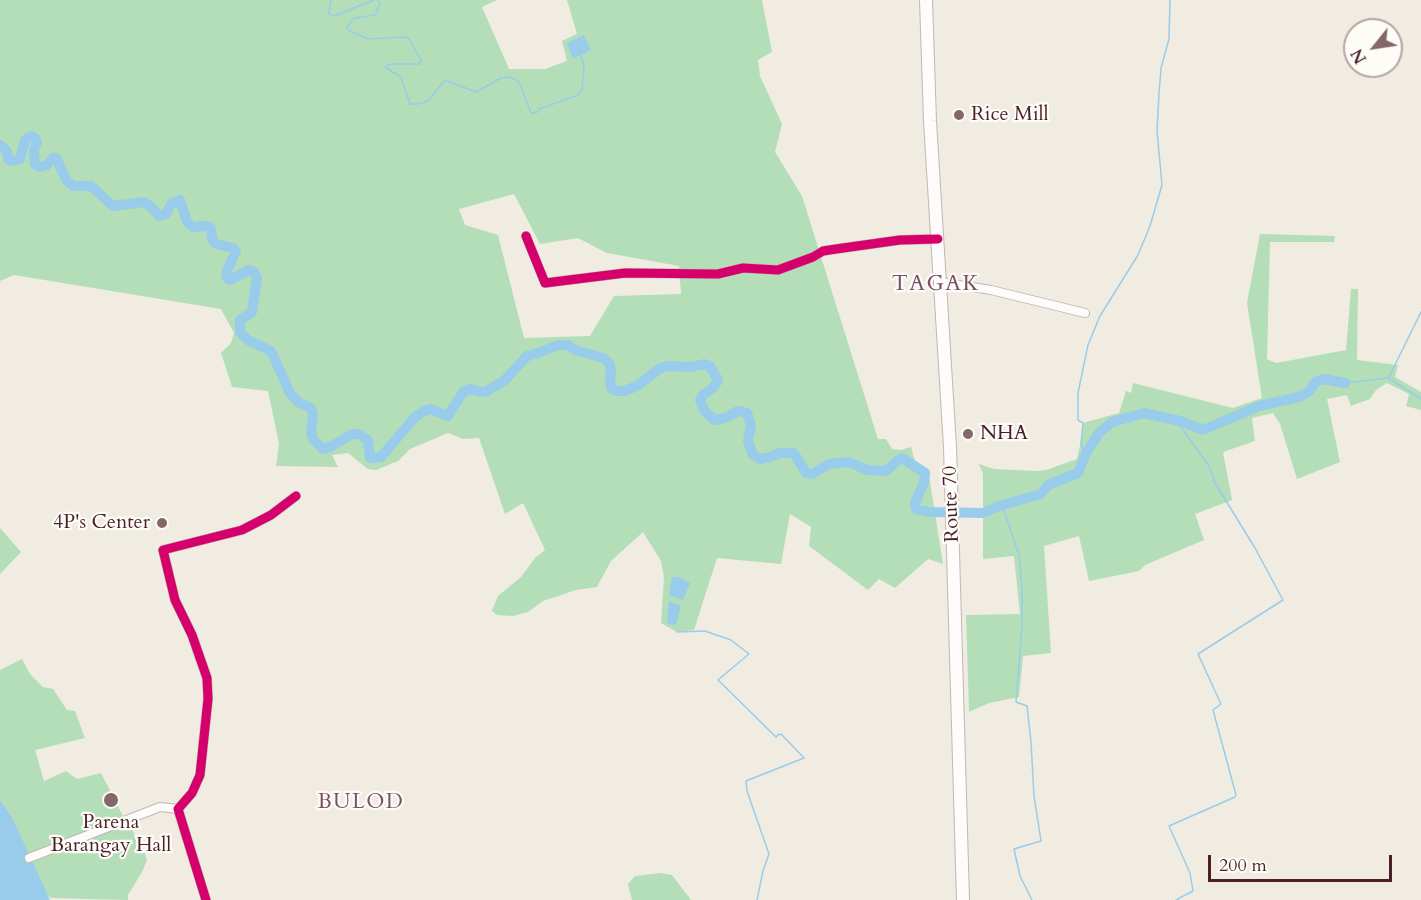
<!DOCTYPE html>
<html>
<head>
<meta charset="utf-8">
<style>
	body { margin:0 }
	#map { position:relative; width:1421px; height:900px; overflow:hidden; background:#f0ece2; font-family:Cardo,serif }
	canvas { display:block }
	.north { position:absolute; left:1343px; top:18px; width:60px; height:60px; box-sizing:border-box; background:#fdfcf7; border:2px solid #b5a4a5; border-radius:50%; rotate:240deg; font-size:16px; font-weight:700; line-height:24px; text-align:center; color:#4a1f2b }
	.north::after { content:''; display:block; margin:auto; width:21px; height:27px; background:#84676b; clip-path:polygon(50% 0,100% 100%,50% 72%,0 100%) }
	.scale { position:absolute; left:1208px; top:855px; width:184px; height:27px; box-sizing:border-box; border:3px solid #4a1f2b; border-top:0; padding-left:8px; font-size:18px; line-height:21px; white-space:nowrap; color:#4a1f2b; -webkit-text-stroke:4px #fdfcf7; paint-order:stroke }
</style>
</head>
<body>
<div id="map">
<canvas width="1421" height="900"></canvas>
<div class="north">N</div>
<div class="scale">200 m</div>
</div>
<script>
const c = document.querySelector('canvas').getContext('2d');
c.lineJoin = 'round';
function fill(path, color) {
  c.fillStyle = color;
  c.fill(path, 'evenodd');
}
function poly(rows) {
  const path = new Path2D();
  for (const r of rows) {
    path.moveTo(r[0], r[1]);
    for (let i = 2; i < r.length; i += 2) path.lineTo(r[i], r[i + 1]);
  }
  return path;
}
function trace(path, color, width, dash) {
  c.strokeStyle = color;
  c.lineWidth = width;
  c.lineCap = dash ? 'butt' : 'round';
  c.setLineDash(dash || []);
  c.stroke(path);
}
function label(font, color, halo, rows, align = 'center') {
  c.font = font + ' Cardo,serif';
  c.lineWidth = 4.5;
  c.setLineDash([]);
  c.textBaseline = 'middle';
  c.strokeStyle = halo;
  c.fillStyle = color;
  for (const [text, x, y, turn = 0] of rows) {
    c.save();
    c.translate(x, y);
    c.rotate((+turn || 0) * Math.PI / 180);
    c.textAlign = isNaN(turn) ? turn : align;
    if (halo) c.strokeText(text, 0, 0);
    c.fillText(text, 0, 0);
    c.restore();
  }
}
const green = poly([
	[0,0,497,0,482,7,509,69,545,69,567,61,562,41,577,34,567,0,762,0,772,52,758,60,760,76,782,124,775,152,802,196,878,439,886,439,892,449,901,450,911,447,916,465,928,469,943,564,928,559,895,588,879,579,868,590,809,546,811,527,790,514,781,564,717,558,694,630,677,632,661,623,664,577,661,561,643,532,611,561,597,587,576,590,543,601,528,612,513,616,497,615,492,611,498,596,521,577,535,558,545,550,523,503,505,514,479,438,463,439,448,433,410,449,398,461,376,470,368,469,348,453,332,455,338,467,276,466,279,444,268,391,232,387,221,353,231,343,234,333,221,309,14,275,0,281],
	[584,35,590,50,573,59],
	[514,194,540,244,578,238,607,253,679,266,681,294,614,296,590,336,524,338,498,235,465,225,459,209],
	[1260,234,1335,236,1334,242,1270,242,1267,359,1276,363,1346,350,1351,289,1358,289,1357,360,1398,365,1395,377,1421,392,1421,410,1406,406,1409,394,1387,383,1376,390,1370,399,1351,406,1347,395,1327,399,1340,462,1297,479,1280,424,1273,413,1252,418,1255,441,1223,452,1232,500,1195,514,1204,540,1145,565,1139,571,1089,581,1079,536,1044,546,1051,653,1023,656,1019,697,989,703,969,712,966,615,1020,614,1014,556,983,559,983,474,979,464,994,469,1037,471,1046,470,1077,459,1082,436,1083,423,1119,413,1126,391,1131,393,1133,383,1233,408,1262,398,1247,303],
	[0,528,21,552,0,574],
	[22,659,30,674,43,687,53,689,67,710,75,711,85,738,35,750,44,781,66,771,77,779,101,773,125,820,132,827,139,851,145,853,147,860,142,872,128,895,128,900,51,898,47,895,29,858,11,815,0,800,0,670],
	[661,873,672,875,691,900,632,900,628,884,635,876]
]);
const water = poly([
	[584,35,591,50,573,59,567,43],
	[672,577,679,577,690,583,683,600,669,595],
	[669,601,681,606,676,625,671,625,667,622],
	[0,800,11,815,50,900,0,900]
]);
const stream = poly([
	[331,0,329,14,334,16,374,0],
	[378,0,380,4,375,15,354,18,347,27,348,30,368,39,405,37,409,39,421,60,420,64,391,64,386,66,386,68,401,77,410,104,418,104,428,101,445,80,476,92,501,78,510,77,519,82,531,113,538,112,539,109,576,96,582,91,584,66,581,55],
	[1389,377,1421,312],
	[1345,383,1388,378,1421,399],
	[1175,419,1209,466,1215,483,1255,548,1283,600,1198,654,1221,704,1213,710,1236,795,1235,797,1169,826,1190,873,1193,891,1176,900],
	[1086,453,1083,450,1081,444,1083,423,1078,420,1078,393,1088,345,1100,316,1138,255,1150,226,1162,185,1157,131,1159,93,1161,68,1169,39,1170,0],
	[1002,505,1019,555,1022,587,1022,627,1016,702,1027,706,1031,742,1034,796,1041,841,1014,849,1020,876,1032,900],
	[677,632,705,631,731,640,749,654,718,680,776,737,779,734,782,735,804,758,746,781,747,791,769,854,763,871,757,900]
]);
const river = poly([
	[0,145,7,151,8,159,13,161,20,159,25,140,31,136,35,138,37,142,34,150,35,164,39,167,47,165,53,158,56,158,67,181,73,186,91,186,113,206,144,202,151,207,159,216,166,214,171,204,180,200,187,222,193,227,207,226,211,228,212,239,216,244,233,248,236,251,226,273,227,278,230,280,249,270,254,272,257,278,252,312,240,320,240,333,248,340,271,351,290,393,298,402,311,408,313,414,311,431,313,439,323,449,332,446,352,434,358,434,368,440,370,458,381,457,415,417,426,410,430,409,448,416,463,392,469,389,483,392,487,391,505,380,527,356,541,352,558,345,568,345,575,350,603,358,610,364,611,371,610,379,611,388,617,391,624,391,637,386,659,369,667,366,691,367,704,364,710,366,718,380,714,387,703,395,700,400,704,410,714,420,725,418,738,411,747,413,751,425,748,441,753,455,760,459,771,457,779,453,794,453,806,473,812,474,829,464,849,462,867,470,886,471,898,460,902,458,925,473,924,482,915,503,916,509,928,512,983,513,1002,505,1041,494,1048,485,1078,473,1086,453,1099,433,1112,422,1144,413,1180,421,1203,430,1259,406,1299,397,1310,391,1315,382,1324,379,1345,383]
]);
const minor = poly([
	[526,236,545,283,625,273,718,274,743,268,778,270,813,257,823,251,836,249,900,240,938,239],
	[940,282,991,290,1085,313],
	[29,858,160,807,178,809],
	[206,900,178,809,192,793,200,775,208,699,207,678,192,635,175,600,163,550,242,530,271,515,296,496]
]);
const highway = poly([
	[926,0,930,121,950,447,963,900]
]);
const cycleway = poly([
	[526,236,545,283,625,273,718,274,743,268,778,270,813,257,823,251,836,249,900,240,938,239],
	[206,900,178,809,192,793,200,775,208,699,207,678,192,635,175,600,163,550,242,530,271,515,296,496]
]);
const markers = [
	[959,115,6,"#84676b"],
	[968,434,6,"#84676b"],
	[162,523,6,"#84676b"],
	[111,800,8,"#84676b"]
];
const poiNames = [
	["Rice Mill",971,115],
	["NHA",980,434],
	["4P's Center",150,523,"right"],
	["Parena",111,823,"center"],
	["Barangay Hall",111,846,"center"]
];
const streetNames = [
	["Route 70",952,504,-92]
];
const neighbourhoodNames = [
	["BULOD",361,803]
];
const quarterNames = [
	["TAGAK",936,285]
];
fill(green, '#b3deb7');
fill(water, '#99ccea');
trace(stream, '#99ccea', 1.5);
trace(river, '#99ccea', 10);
trace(minor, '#bfb8b3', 10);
trace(highway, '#bfb8b3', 14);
trace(minor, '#fdfcfb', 8);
trace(highway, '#fdfcfb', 12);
trace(cycleway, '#d6006c', 9);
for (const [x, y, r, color] of markers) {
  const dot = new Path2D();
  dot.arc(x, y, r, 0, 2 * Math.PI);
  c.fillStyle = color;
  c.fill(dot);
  trace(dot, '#fdfcf7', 2);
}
label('20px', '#4a1f2b', '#fdfcf7', poiNames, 'left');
label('20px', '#4a1f2b', '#fdfcf7', streetNames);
c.letterSpacing = '1.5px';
label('21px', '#7a506a', '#fdfcf7', neighbourhoodNames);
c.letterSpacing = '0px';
c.letterSpacing = '1.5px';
label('22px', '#7a506a', '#fdfcf7', quarterNames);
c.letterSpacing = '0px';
</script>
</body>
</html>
